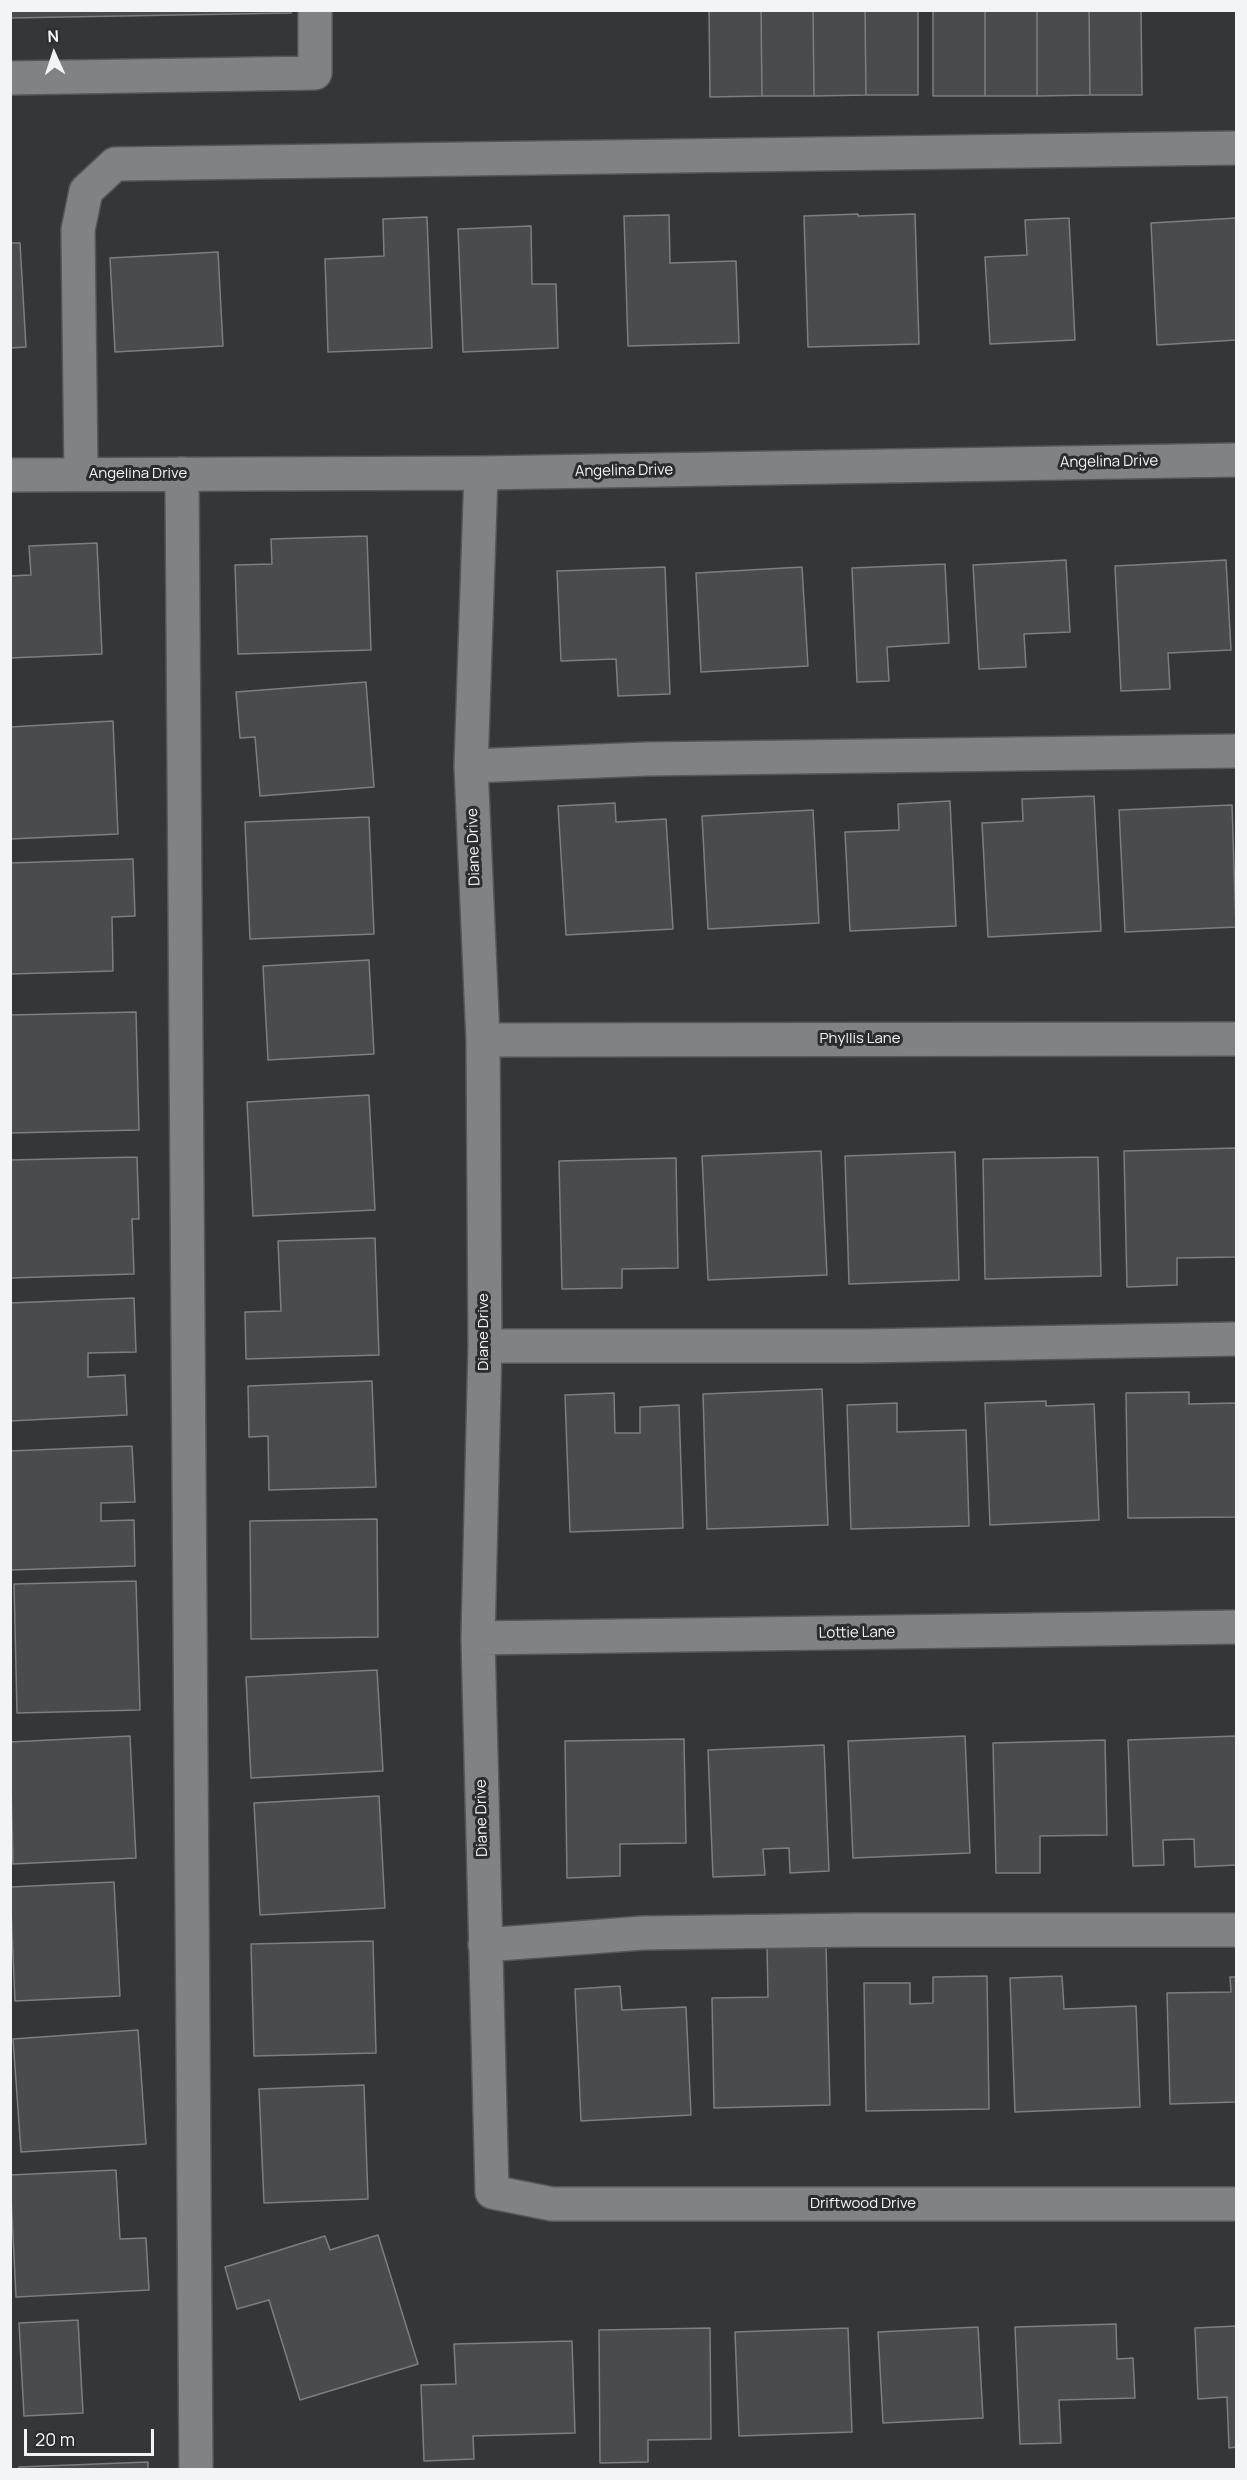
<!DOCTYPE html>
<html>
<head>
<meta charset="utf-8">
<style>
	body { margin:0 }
	#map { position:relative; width:1247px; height:2480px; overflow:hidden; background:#343739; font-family:Manrope,sans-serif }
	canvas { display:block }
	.frame { position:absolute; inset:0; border:12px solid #f2f4f5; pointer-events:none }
	.north { position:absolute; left:24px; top:24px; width:60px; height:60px; -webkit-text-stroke:4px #2a2d2f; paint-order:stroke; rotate:357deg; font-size:16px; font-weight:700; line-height:24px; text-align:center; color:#f2f4f5 }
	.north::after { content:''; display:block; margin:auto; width:21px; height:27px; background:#f2f4f5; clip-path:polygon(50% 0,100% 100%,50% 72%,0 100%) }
	.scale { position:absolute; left:24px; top:2429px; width:130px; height:27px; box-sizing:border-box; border:3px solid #f2f4f5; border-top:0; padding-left:8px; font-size:18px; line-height:21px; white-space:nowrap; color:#f2f4f5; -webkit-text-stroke:4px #2a2d2f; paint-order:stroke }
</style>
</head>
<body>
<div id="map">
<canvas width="1247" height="2480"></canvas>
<div class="frame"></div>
<div class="north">N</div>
<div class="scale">20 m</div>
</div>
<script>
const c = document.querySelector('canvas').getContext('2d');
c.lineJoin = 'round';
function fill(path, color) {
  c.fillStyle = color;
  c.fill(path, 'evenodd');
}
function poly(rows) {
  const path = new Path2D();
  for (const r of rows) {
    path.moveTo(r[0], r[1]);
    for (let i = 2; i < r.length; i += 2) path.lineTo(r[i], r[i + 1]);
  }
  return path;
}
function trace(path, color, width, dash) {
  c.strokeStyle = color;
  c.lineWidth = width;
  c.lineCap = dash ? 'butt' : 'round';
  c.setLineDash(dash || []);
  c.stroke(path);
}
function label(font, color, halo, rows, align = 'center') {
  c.font = font + ' Manrope,sans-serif';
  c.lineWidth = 6;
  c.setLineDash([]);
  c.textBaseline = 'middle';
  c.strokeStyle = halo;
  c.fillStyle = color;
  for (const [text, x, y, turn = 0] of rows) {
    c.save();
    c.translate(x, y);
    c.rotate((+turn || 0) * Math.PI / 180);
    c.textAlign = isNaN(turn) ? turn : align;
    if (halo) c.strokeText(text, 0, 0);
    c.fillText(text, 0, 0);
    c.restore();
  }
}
const building = poly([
	[10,10,291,10,291,13,10,18,10,10],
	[709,10,761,10,762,96,710,97,709,10],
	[761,10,813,10,814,96,762,96,761,10],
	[813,10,865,10,866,95,814,96,813,10],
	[865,10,918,10,918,95,866,95,865,10],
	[933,10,985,10,985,96,933,96,933,10],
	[985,10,1037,10,1037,96,985,96,985,10],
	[1037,10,1089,10,1090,95,1037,96,1037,10],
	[1089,10,1141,10,1142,95,1090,95,1089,10],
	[858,214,858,216,915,214,919,344,808,347,804,216,858,214],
	[669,215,670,263,736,261,739,343,628,346,624,216,669,215],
	[427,217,432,348,328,352,325,259,384,256,383,219,427,217],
	[1069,218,1075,340,990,344,985,257,1027,255,1025,220,1069,218],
	[1236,218,1236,340,1157,345,1151,223,1236,218],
	[531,226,532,284,556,284,558,348,463,352,458,229,531,226],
	[10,243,20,243,26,347,10,348,10,243],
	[218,252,223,346,115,352,110,258,218,252],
	[367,536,371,650,238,654,235,565,272,564,271,539,367,536],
	[97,543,102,654,10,658,10,576,31,575,29,546,97,543],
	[1066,560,1070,632,1024,634,1026,667,979,669,973,565,1066,560],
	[1226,560,1231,650,1168,653,1170,689,1121,691,1115,566,1226,560],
	[945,564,949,643,887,647,889,681,857,682,852,568,945,564],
	[665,567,670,694,618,696,616,659,561,661,557,571,665,567],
	[802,567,808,666,701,672,696,573,802,567],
	[366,682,374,787,260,796,255,737,240,738,236,692,366,682],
	[113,721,118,834,10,839,10,727,113,721],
	[1094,796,1101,931,988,937,982,823,1023,821,1022,799,1094,796],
	[950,801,956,926,850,931,845,832,899,830,898,804,950,801],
	[615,803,616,822,666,819,673,929,566,935,558,806,615,803],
	[1232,805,1236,927,1125,932,1119,810,1232,805],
	[813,810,819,923,708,929,702,816,813,810],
	[369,817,374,934,250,939,245,822,369,817],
	[133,859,135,916,112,917,113,971,10,974,10,863,133,859],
	[369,960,374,1054,268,1060,263,966,369,960],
	[136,1012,139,1130,10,1133,10,1015,136,1012],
	[369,1095,375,1210,253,1216,247,1102,369,1095],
	[1236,1148,1236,1257,1177,1258,1177,1285,1127,1287,1124,1151,1236,1148],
	[821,1151,827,1275,708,1280,702,1156,821,1151],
	[955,1152,959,1280,849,1284,845,1156,955,1152],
	[137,1157,139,1219,132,1219,134,1274,10,1278,10,1160,137,1157],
	[1098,1157,1101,1276,985,1279,983,1159,1098,1157],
	[676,1158,678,1268,622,1269,622,1288,562,1289,559,1161,676,1158],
	[375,1238,379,1355,246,1359,245,1312,281,1311,278,1241,375,1238],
	[134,1298,136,1352,88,1353,88,1377,125,1375,127,1415,10,1421,10,1303,134,1298],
	[372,1381,376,1487,269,1490,268,1436,249,1437,248,1386,372,1381],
	[822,1389,828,1525,707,1529,703,1394,822,1389],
	[1189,1392,1189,1404,1236,1403,1236,1517,1128,1518,1126,1393,1189,1392],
	[614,1393,615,1433,640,1433,640,1407,679,1405,683,1528,570,1532,565,1395,614,1393],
	[1046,1401,1046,1406,1094,1404,1099,1520,990,1525,985,1403,1046,1401],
	[897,1403,897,1432,966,1430,969,1526,851,1529,847,1405,897,1403],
	[132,1446,135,1502,101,1503,101,1521,134,1520,135,1566,10,1570,10,1451,132,1446],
	[377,1519,378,1637,251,1639,250,1521,377,1519],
	[136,1581,140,1710,17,1713,14,1584,136,1581],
	[377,1670,383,1771,251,1778,246,1677,377,1670],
	[130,1736,136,1858,13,1864,10,1742,130,1736],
	[965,1736,970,1853,853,1858,848,1741,965,1736],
	[1236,1736,1236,1865,1195,1867,1194,1839,1163,1840,1164,1865,1133,1866,1128,1740,1236,1736],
	[684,1739,686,1843,620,1844,620,1876,567,1878,565,1741,684,1739],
	[1105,1740,1107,1835,1040,1836,1040,1873,996,1873,993,1743,1105,1740],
	[824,1745,829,1871,790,1873,789,1848,763,1849,765,1875,713,1877,708,1750,824,1745],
	[379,1796,385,1908,260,1915,254,1803,379,1796],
	[114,1882,120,1996,15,2001,10,1887,114,1882],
	[373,1941,376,2053,254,2056,251,1944,373,1941],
	[826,1945,830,2105,714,2108,712,1998,768,1997,767,1947,826,1945],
	[987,1976,989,2109,866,2111,864,1983,910,1983,910,2004,933,2003,933,1977,987,1976],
	[1062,1976,1064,2009,1136,2006,1140,2107,1015,2112,1010,1978,1062,1976],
	[1230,1977,1236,1977,1236,2102,1170,2104,1167,1993,1231,1992,1230,1977],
	[620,1986,622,2010,686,2007,691,2115,581,2121,575,1989,620,1986],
	[138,2030,146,2144,21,2152,13,2039,138,2030],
	[364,2085,368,2199,264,2203,259,2089,364,2085],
	[116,2170,120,2239,146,2238,149,2290,16,2297,10,2175,116,2170],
	[378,2235,418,2364,300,2400,269,2300,237,2309,225,2267,325,2236,330,2250,378,2235],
	[78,2320,83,2413,24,2416,19,2323,78,2320],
	[1116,2324,1117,2359,1133,2358,1135,2398,1059,2400,1061,2443,1020,2444,1015,2327,1116,2324],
	[1236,2326,1236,2447,1229,2448,1227,2397,1198,2399,1195,2328,1236,2326],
	[978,2327,983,2418,883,2423,878,2332,978,2327],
	[710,2328,711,2439,648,2440,648,2462,600,2463,599,2330,710,2328],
	[848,2328,852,2432,739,2436,735,2332,848,2328],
	[572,2341,575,2433,473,2436,474,2459,424,2461,421,2385,456,2384,454,2344,572,2341],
	[148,2462,148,2470,19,2470,19,2467,148,2462]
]);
const minor = poly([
	[10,78,315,73,315,10],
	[481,473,471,766,483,1040,485,1346,478,1638,492,2192,552,2204,1236,2204],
	[81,474,78,230,86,191,115,164,1236,148],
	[182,474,196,2470],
	[10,475,481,473,1236,460],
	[471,766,647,759,1236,751],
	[483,1040,1236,1039],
	[485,1346,863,1346,1236,1339],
	[478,1638,1236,1627],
	[485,1945,643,1933,856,1930,1236,1930]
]);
const streetNames = [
	["Angelina Drive",1109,462,-1],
	["Angelina Drive",624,471,-1],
	["Angelina Drive",138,474],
	["Diane Drive",474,847,-92],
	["Phyllis Lane",860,1039],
	["Diane Drive",484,1332,-90],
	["Lottie Lane",857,1633,-1],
	["Diane Drive",482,1818,-91],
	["Driftwood Drive",863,2204]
];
fill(building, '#494c4e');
trace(building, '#7c7f82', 1.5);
trace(minor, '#545657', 36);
trace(minor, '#808385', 33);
label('15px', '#f2f4f5', '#2a2d2f', streetNames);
</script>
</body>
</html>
